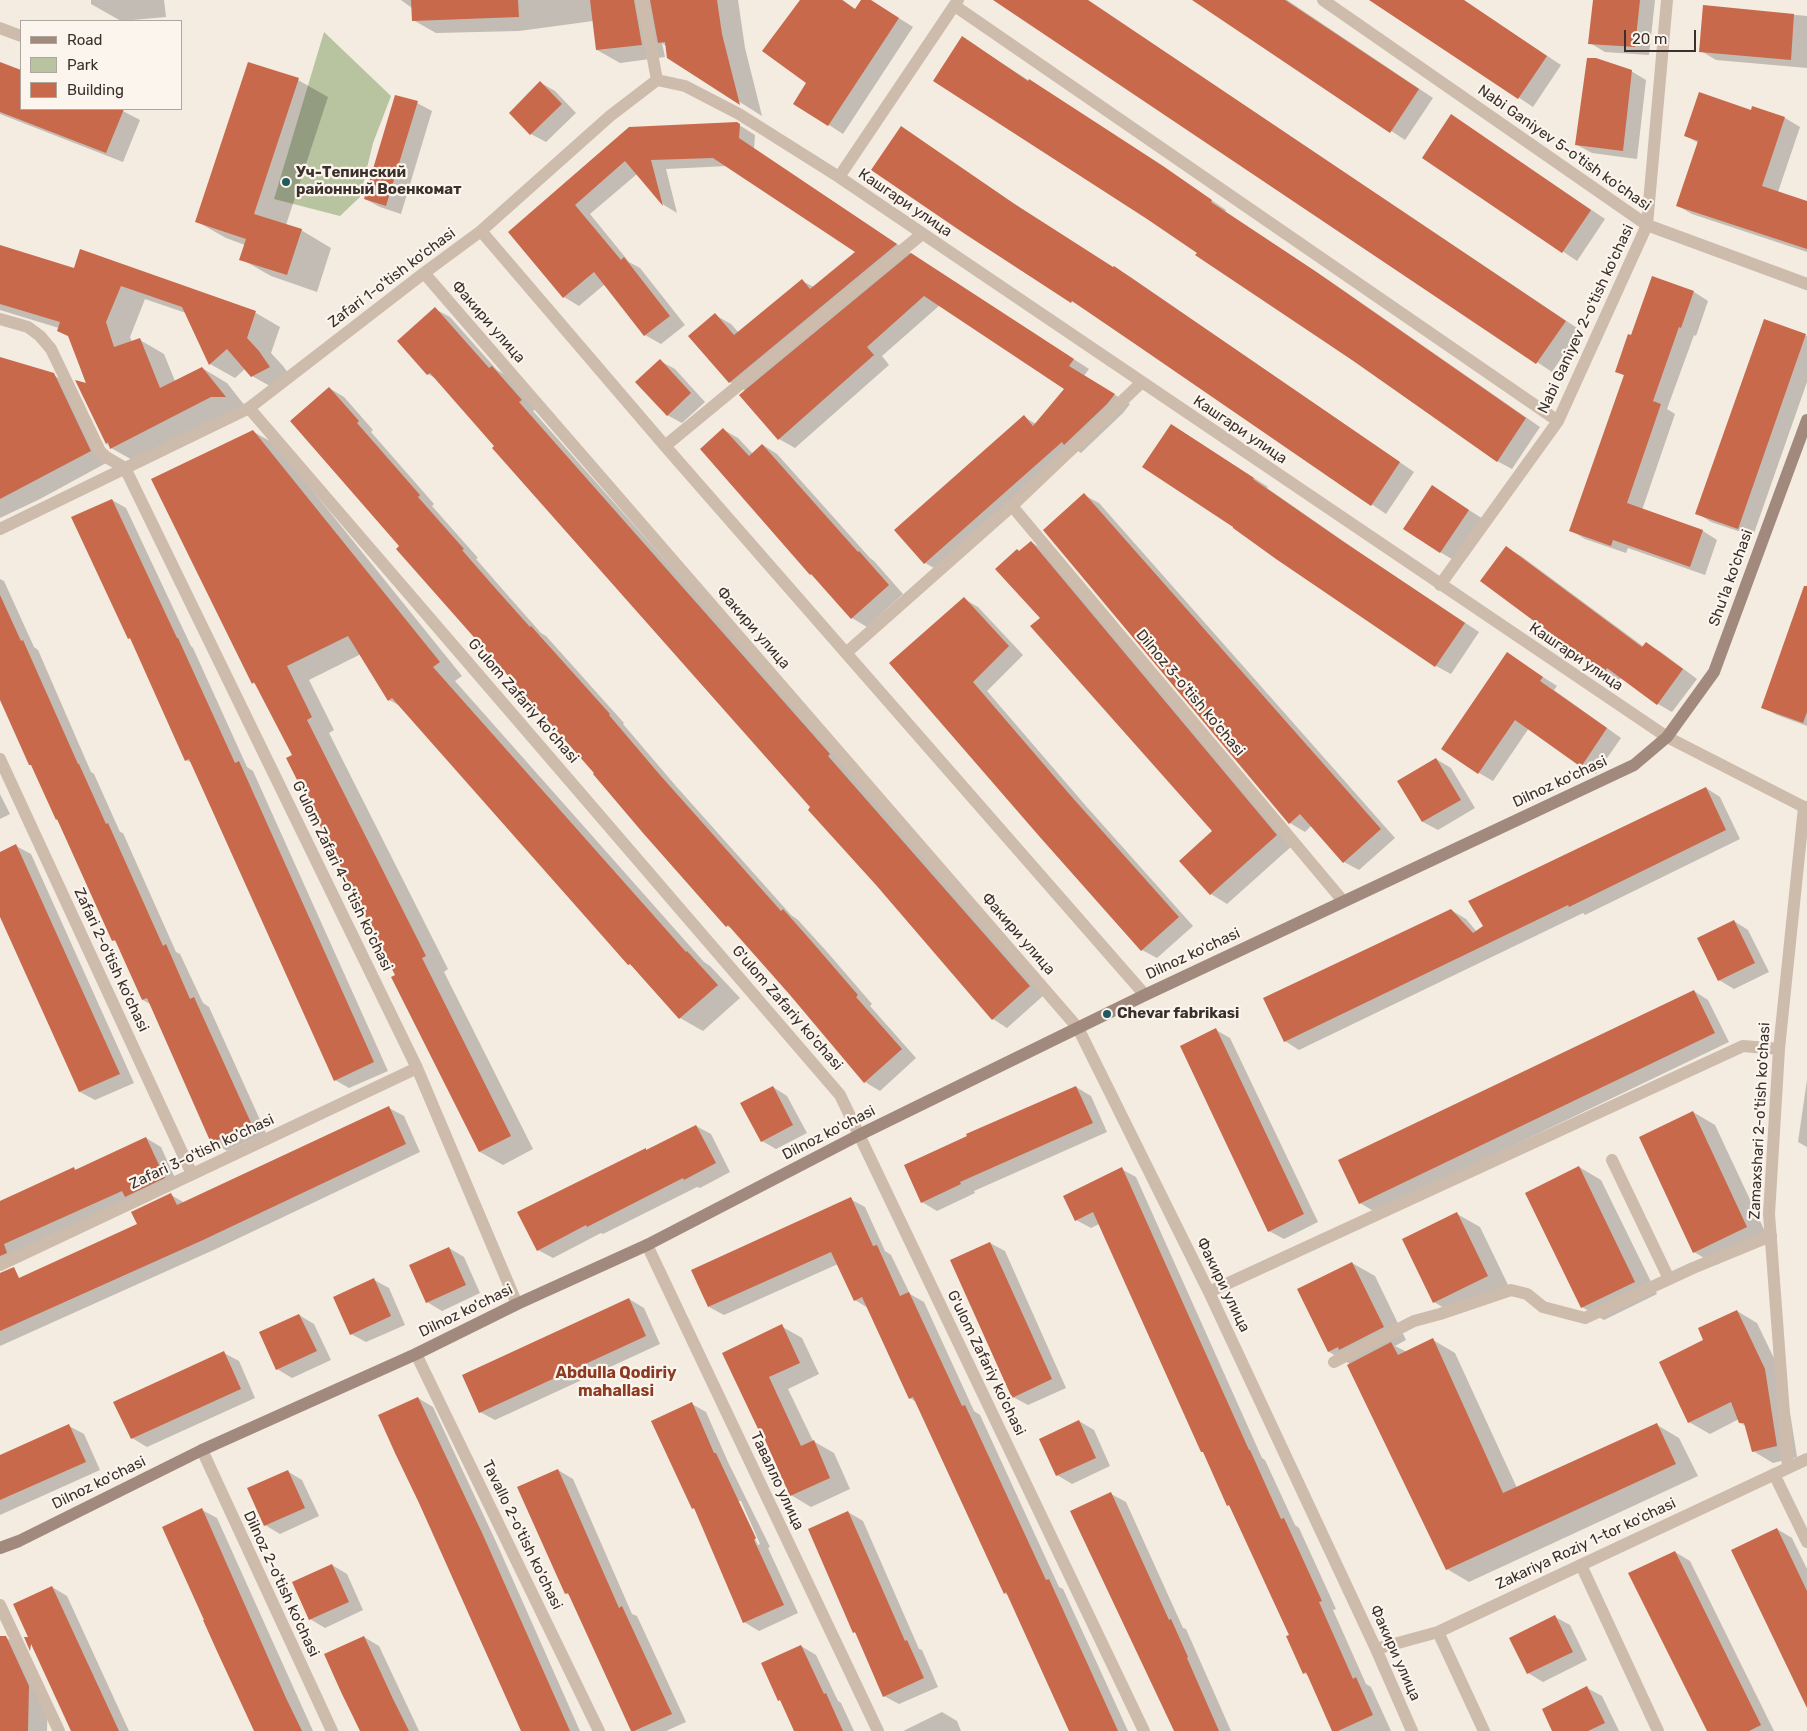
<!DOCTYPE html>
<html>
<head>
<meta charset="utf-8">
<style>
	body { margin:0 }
	#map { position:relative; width:1807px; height:1731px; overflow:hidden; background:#f4ebe1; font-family:Rubik,sans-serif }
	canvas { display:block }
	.legend { position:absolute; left:20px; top:20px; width:162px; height:90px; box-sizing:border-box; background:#fbf5ee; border:1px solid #aea6a0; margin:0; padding:6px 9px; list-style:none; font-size:15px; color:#3b302b }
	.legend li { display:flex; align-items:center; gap:10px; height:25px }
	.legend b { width:25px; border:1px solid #aea6a0 }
	.scale { position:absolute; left:1624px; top:30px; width:72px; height:22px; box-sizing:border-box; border:2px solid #3b302b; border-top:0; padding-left:6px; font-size:15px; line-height:18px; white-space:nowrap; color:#3b302b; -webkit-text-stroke:4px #fbf5ee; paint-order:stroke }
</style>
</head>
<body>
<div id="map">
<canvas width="1807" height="1731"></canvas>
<ul class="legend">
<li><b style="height:6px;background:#a18a7d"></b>Road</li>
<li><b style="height:14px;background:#b8c4a0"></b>Park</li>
<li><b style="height:14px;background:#c8694b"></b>Building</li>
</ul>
<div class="scale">20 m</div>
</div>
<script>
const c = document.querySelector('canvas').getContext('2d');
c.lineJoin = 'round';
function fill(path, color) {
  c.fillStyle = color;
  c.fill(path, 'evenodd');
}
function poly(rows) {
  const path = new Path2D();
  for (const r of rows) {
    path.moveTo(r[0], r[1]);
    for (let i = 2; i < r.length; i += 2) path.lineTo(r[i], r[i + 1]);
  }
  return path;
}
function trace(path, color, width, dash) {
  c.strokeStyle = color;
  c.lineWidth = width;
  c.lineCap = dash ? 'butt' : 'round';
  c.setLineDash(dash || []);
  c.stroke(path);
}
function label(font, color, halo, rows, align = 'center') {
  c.font = font + ' Rubik,sans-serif';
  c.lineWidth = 4.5;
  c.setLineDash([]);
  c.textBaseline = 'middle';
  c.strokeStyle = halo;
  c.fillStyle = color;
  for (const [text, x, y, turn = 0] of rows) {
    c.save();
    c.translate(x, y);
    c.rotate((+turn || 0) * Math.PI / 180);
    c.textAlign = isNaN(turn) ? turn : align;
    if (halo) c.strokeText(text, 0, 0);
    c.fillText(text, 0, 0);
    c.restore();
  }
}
const green = poly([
	[324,32,391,96,373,143,360,197,340,216,274,199]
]);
const shadow = poly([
	[91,0,164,0,166,17,121,21,91,4],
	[401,0,738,0,745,48,762,116,668,57,666,46,662,43,665,57,620,63,597,50,593,21,519,31,436,33,413,20,412,8],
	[810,0,843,0,856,10,863,0,870,0,913,27,843,134,795,103,808,83],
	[995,0,1087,0,1580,330,1552,372],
	[1194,0,1287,0,1433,98,1405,140],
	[1371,0,1463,0,1561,65,1533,107],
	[1594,0,1655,0,1649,55,1605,52,1590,43],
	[1704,7,1807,16,1807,68,1716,60,1701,51],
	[977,47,1178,177,1226,210,1225,212,1330,281,1540,427,1512,469,1497,461,1198,253],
	[0,63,21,71,21,109,119,109,140,120,123,162,0,114],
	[1631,71,1646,80,1637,159,1592,153,1577,145],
	[298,80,328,97,286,225,301,230,331,248,317,292,271,276,241,259,245,245,226,238,196,221],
	[541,83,555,91,576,113,546,142,531,134,511,113],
	[417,103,432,111,401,214,380,207,365,199],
	[1753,108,1785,118,1800,127,1778,192,1807,202,1807,252,1692,214,1678,206,1698,143,1686,136,1752,111],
	[1452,116,1605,219,1577,261,1423,157],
	[736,123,755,135,754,149,912,254,911,254,1089,369,1084,376,1130,404,1123,413,1081,453,1078,451,941,572,925,563,896,530,1024,417,1036,424,1066,389,940,305,882,356,889,365,795,448,779,439,741,395,746,391,730,382,715,315,731,324,739,333,802,281,814,287,857,252,728,166,666,169,677,213,664,205,637,174,590,214,629,262,640,268,685,325,661,344,645,335,605,284,579,306,564,297,510,232,629,128],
	[901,127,1028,213,1114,268,1129,276,1414,472,1386,514,1086,310,966,233],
	[0,247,75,269,81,251,256,313,280,327,271,353,283,366,294,381,277,390,252,376,246,368,235,378,210,364,186,313,145,299,130,337,132,342,140,340,164,354,175,381,202,368,227,383,249,411,136,462,111,448,106,443,70,337,59,328,0,310],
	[1694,292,1708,301,1696,336,1694,335,1667,409,1675,414,1642,510,1703,531,1717,540,1705,575,1628,548,1626,553,1585,539,1570,530,1625,376,1617,371,1632,337],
	[435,309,450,317,497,370,507,376,536,409,533,411,815,730,1044,995,1007,1028,993,1019,812,808,496,446,438,380,428,374],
	[1765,321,1807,336,1807,382,1753,536,1711,522,1697,513],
	[0,358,53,375,72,385,108,462,40,499,0,518],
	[660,361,675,369,705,402,682,423,667,415],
	[329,388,344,397,373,430,371,432,434,504,432,506,478,558,476,559,511,599,541,633,546,636,624,723,623,724,675,785,791,915,798,920,828,953,872,1004,870,1006,916,1058,880,1091,865,1082,735,930,727,926,644,832,401,546],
	[1172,425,1268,487,1267,488,1356,550,1479,632,1451,674,1436,666],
	[724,430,738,438,753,454,763,445,777,454,870,558,874,561,903,594,867,627,852,618,816,577,811,574],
	[252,431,275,444,462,676,455,681,704,962,710,966,740,998,703,1031,680,1018,636,968,629,964,402,707,389,700,361,654,309,680,334,730,329,733,448,969,444,972,533,1149,503,1165,480,1152,392,978,397,975,293,756,257,685,253,683],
	[1433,487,1483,519,1455,561,1440,552],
	[1084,495,1099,503,1395,838,1359,870,1344,862,1312,825,1305,832,1290,823],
	[112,500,126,508,191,646,193,648,247,767,253,771,388,1071,349,1088,335,1080,192,763,186,760,132,639,129,638],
	[1031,542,1047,552,1293,845,1227,904,1211,894,1214,832,1042,618,1020,552],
	[1507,548,1521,556,1644,647,1646,643,1661,652,1697,679,1672,712,1658,704,1622,677,1619,680,1604,672],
	[0,579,4,581,34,647,38,650,91,772,94,774,120,832,123,833,176,952,180,954,203,1003,209,1007,266,1133,227,1151,212,1142,150,1004,143,1000,117,942,113,940,0,695],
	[1807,585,1807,726,1777,715,1762,707],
	[964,599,978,607,1023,655,987,691,1086,806,1193,926,1157,958,1142,950,891,664],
	[1507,654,1557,686,1554,690,1621,738,1596,774,1529,728,1493,781,1479,773],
	[1436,759,1451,768,1475,808,1438,830,1423,822],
	[1706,788,1720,797,1740,839,1585,915,1583,913,1299,1050,1285,1041,1451,910,1466,919,1477,932],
	[0,794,10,814,0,819],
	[16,846,31,854,134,1083,95,1100,80,1092,0,914,0,853],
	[1734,921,1748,930,1769,972,1734,989,1719,980],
	[1694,991,1708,1000,1729,1042,1375,1212,1360,1203],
	[1216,1030,1230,1038,1318,1222,1284,1239,1269,1231],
	[1807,1080,1807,1147,1798,1142],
	[773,1087,787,1096,807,1133,776,1149,762,1141],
	[1076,1087,1091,1096,1107,1132,974,1191,975,1193,937,1211,922,1202],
	[389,1108,404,1116,420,1152,218,1248,0,1346,0,1287,138,1225,171,1195,185,1203],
	[1693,1112,1715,1125,1769,1240,1716,1265,1694,1252],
	[696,1126,711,1134,730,1172,700,1188,697,1187,603,1234,601,1233,553,1258,538,1250,648,1151],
	[146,1138,161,1147,179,1187,0,1260,0,1201,74,1169,77,1170],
	[1579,1167,1601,1180,1657,1294,1604,1320,1582,1307],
	[1121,1169,1136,1177,1262,1458,1265,1460,1295,1525,1299,1528,1336,1609,1333,1610,1366,1684,1371,1687,1391,1731,1334,1731,1309,1676,1304,1673,1291,1635,1232,1507,1228,1505,1205,1453,1202,1451,1099,1224,1091,1228,1076,1220],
	[850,1199,865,1207,885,1251,891,1255,910,1294,924,1302,974,1411,980,1415,1059,1587,1063,1589,1128,1731,1070,1731,1008,1595,1004,1593,916,1402,910,1398,868,1308,855,1300,838,1264,724,1315,709,1307],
	[1457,1214,1480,1227,1510,1289,1456,1315,1434,1302],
	[990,1243,1005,1251,1066,1388,1028,1405,1013,1397],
	[449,1248,464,1257,480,1293,442,1311,427,1302],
	[1352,1263,1375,1276,1406,1340,1395,1346,1407,1352,1433,1340,1455,1353,1517,1488,1657,1425,1679,1438,1698,1476,1469,1582,1447,1569,1350,1364,1329,1352],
	[374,1280,389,1288,405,1325,366,1342,351,1334],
	[629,1299,644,1308,660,1344,495,1420,480,1412],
	[1737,1311,1757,1323,1785,1381,1797,1457,1773,1463,1753,1451,1746,1426,1740,1423,1739,1419,1710,1434,1689,1422,1705,1341],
	[299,1315,314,1324,331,1360,292,1378,277,1369],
	[781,1326,802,1338,819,1374,788,1389,813,1441,834,1453,850,1489,811,1507,791,1495,763,1432,724,1353],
	[224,1353,239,1361,255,1398,147,1447,132,1438],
	[418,1398,433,1407,497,1544,580,1731,525,1731],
	[692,1404,706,1412,728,1462,770,1547,768,1548,798,1613,759,1631,744,1622,696,1509,693,1508],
	[738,1501,741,1501,760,1544,758,1545],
	[1079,1421,1094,1430,1110,1466,1072,1484,1057,1475],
	[69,1426,84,1434,100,1470,0,1515,0,1456],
	[558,1470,573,1479,632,1614,637,1616,686,1722,666,1731,632,1731,570,1596,566,1593],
	[287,1471,302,1480,319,1516,280,1534,265,1525],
	[1111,1494,1126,1502,1183,1628,1186,1629,1231,1731,1175,1731],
	[202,1510,217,1518,313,1731,255,1731],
	[848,1512,863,1521,919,1649,922,1650,938,1687,899,1704,884,1696,857,1634,854,1632],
	[1777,1529,1792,1538,1807,1569,1807,1704],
	[1675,1552,1690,1561,1774,1731,1708,1731],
	[332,1565,347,1574,363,1610,325,1628,310,1619],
	[52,1587,67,1596,129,1731,72,1731],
	[1555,1617,1570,1625,1587,1660,1543,1682,1528,1673],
	[0,1637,5,1637,25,1649,48,1698,47,1731,0,1731],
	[364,1637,379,1646,419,1731,361,1731],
	[801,1646,816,1655,838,1701,841,1703,854,1731,795,1731],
	[1587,1688,1602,1696,1619,1731,1554,1731],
	[942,1712,957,1721,961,1731,903,1731]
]);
const building = poly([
	[411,0,518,0,519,17,412,21],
	[590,0,634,0,642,45,596,50],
	[650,0,717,0,722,34,740,105,667,58,665,42,658,43],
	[800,0,842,0,855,9,861,0,871,0,899,18,828,126,793,104,806,83,762,51],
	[993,0,1088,0,1566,321,1536,364],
	[1192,0,1285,0,1419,89,1390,133],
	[1369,0,1464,0,1547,56,1518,99],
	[1593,0,1640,0,1635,47,1588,44],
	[1703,5,1794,14,1791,60,1699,52],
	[962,36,1028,81,1029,79,1163,166,1212,200,1211,202,1315,271,1526,418,1497,462,1355,362,1195,255,1197,253,1147,219,933,81],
	[1587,58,1596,58,1632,70,1623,151,1575,145],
	[0,62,21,70,21,109,124,109,106,153,0,112],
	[248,62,299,78,254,214,302,229,287,275,239,260,246,239,195,222],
	[540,81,562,104,530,135,509,113],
	[1699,92,1751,110,1752,106,1785,117,1762,186,1807,201,1807,249,1676,206,1698,141,1684,136],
	[395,95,418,101,386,206,364,199],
	[1451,114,1591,210,1562,253,1422,158],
	[737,122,740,124,739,138,897,244,729,383,688,336,715,313,734,335,802,279,810,289,855,252,713,158,651,160,663,206,625,161,575,205,621,260,624,257,670,316,644,336,594,272,563,298,508,232,629,127],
	[901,126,1013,203,1113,267,1114,266,1400,462,1371,506,1138,346,1072,301,1071,303,965,234,871,170],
	[0,245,74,268,80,249,256,311,247,338,259,351,270,367,251,377,227,349,209,365,182,307,121,286,106,322,114,347,140,338,160,388,202,367,226,397,211,397,110,449,108,442,106,444,75,380,86,383,68,336,57,331,60,322,0,304],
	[911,253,1074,359,1069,366,1115,394,1107,404,1064,445,1062,442,924,564,894,530,1024,415,1033,426,1064,389,924,296,867,347,874,355,778,440,739,395],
	[1652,276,1694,291,1681,328,1679,327,1653,401,1661,404,1627,503,1703,530,1690,567,1613,540,1611,546,1569,531,1624,375,1615,372,1628,334,1631,335],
	[435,307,489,368,492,366,522,400,519,402,800,720,830,754,828,756,1030,986,992,1020,876,885,808,810,810,807,492,448,494,446,430,373,427,375,397,341],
	[1764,319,1806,334,1738,529,1695,514],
	[0,357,54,373,91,451,0,499],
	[660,359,691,393,667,416,635,382],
	[329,387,359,421,357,423,420,495,418,497,464,549,462,550,496,589,530,627,531,626,610,714,609,715,660,775,781,911,783,909,813,943,858,995,856,997,902,1049,864,1083,790,995,728,925,726,927,643,833,593,774,594,773,396,549,399,546,290,421],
	[1171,424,1254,478,1253,479,1341,540,1465,623,1435,667,1276,559,1233,528,1233,527,1142,467],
	[723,428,749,456,762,444,858,552,859,551,889,585,851,619,811,574,810,575,700,449],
	[253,430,440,662,433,667,686,952,687,951,718,985,679,1019,630,964,628,965,598,931,392,698,388,701,348,636,287,666,312,717,307,720,426,956,422,958,511,1136,479,1152,391,977,395,975,286,758,292,755,254,682,252,684,151,479],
	[1432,485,1469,510,1440,553,1403,529],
	[1084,493,1381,829,1343,863,1300,814,1289,824,1043,530],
	[112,499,177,638,178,638,235,763,239,761,374,1062,334,1081,189,759,185,761,130,638,128,639,71,517],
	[1031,541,1277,835,1210,895,1179,861,1212,831,1030,626,1040,618,995,569,1017,549,1019,551],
	[1506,546,1642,647,1646,642,1683,669,1657,705,1607,668,1604,673,1480,581],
	[1804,586,1807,586,1807,712,1803,723,1761,708],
	[0,595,21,641,23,640,78,764,79,764,106,824,108,823,163,946,166,944,190,999,194,997,252,1125,211,1143,147,998,142,1000,115,940,112,941,57,819,56,820,31,765,29,765,0,700],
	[964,597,1009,646,973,682,1071,796,1179,917,1141,951,1039,836,889,663],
	[1507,652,1543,677,1540,681,1607,728,1581,767,1515,720,1478,774,1441,749],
	[1436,758,1461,800,1422,822,1397,781],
	[1706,787,1726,830,1569,907,1568,905,1284,1042,1263,998,1451,909,1473,933,1483,926,1468,901],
	[16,844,120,1074,79,1092,0,917,0,852],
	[1734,920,1755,963,1718,981,1697,938],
	[1694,990,1715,1033,1359,1204,1338,1160],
	[1216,1028,1304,1214,1268,1232,1180,1046],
	[773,1086,793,1125,761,1142,740,1103],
	[1076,1086,1093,1123,960,1182,961,1184,921,1203,904,1165,967,1136,966,1134],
	[389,1106,406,1144,203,1240,0,1331,0,1273,14,1267,19,1278,137,1224,131,1212,171,1193,177,1205],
	[1693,1111,1747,1227,1693,1253,1639,1137],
	[696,1125,716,1163,684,1180,683,1178,587,1227,586,1225,537,1251,517,1212,646,1148,646,1150],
	[146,1137,165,1178,125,1197,122,1191,4,1244,7,1253,0,1256,0,1201,74,1167,75,1170],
	[1579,1166,1635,1282,1581,1308,1525,1193],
	[1122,1167,1249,1450,1250,1450,1281,1519,1284,1518,1322,1601,1319,1602,1353,1679,1356,1677,1373,1715,1338,1731,1332,1731,1306,1672,1303,1674,1286,1636,1289,1635,1229,1505,1227,1506,1203,1452,1201,1452,1093,1212,1075,1221,1063,1196],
	[851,1197,873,1246,877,1245,900,1296,909,1292,962,1406,965,1405,1046,1580,1049,1579,1118,1731,1069,1731,1006,1592,1004,1594,913,1397,909,1399,862,1297,854,1301,831,1252,708,1307,691,1270],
	[1457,1212,1488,1276,1433,1303,1402,1239],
	[990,1242,1052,1379,1012,1398,950,1260],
	[449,1247,466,1285,426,1303,409,1265],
	[1352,1262,1384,1327,1339,1350,1338,1347,1328,1352,1297,1289],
	[374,1278,391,1316,350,1335,333,1297],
	[629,1298,646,1336,479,1413,462,1375],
	[1737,1310,1765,1369,1777,1446,1752,1452,1744,1423,1739,1423,1731,1402,1688,1423,1659,1362,1703,1340,1698,1328],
	[299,1314,317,1351,276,1370,259,1332],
	[782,1324,800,1363,769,1377,801,1446,814,1440,830,1478,790,1496,761,1431,759,1431,722,1353],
	[1433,1338,1503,1493,1657,1423,1676,1464,1446,1570,1347,1365,1391,1342,1398,1355],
	[224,1351,241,1389,131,1439,113,1402],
	[418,1397,483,1535,570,1731,521,1731,419,1503,395,1453,378,1415],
	[692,1402,714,1453,716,1453,756,1538,754,1540,784,1605,743,1623,694,1508,692,1509,651,1421],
	[1079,1420,1096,1458,1056,1476,1039,1439],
	[69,1424,86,1462,0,1500,0,1455],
	[558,1469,619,1608,622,1606,672,1714,634,1731,631,1731,568,1593,565,1594,517,1487],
	[288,1470,305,1508,264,1526,247,1488],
	[1111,1492,1169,1620,1171,1619,1188,1657,1187,1658,1219,1731,1174,1731,1070,1511],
	[202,1508,286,1698,302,1731,254,1731,216,1649,203,1620,204,1620,162,1527],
	[848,1511,905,1641,907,1640,924,1678,883,1697,855,1632,853,1633,808,1529],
	[1777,1528,1807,1591,1807,1708,1731,1550],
	[1675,1551,1761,1725,1749,1731,1707,1731,1628,1573],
	[332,1564,349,1602,309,1620,292,1582],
	[52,1586,82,1651,119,1731,71,1731,31,1644,30,1651,24,1637,28,1637,13,1604],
	[1555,1615,1573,1652,1527,1674,1509,1638],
	[0,1636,6,1636,29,1686,28,1731,0,1731],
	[364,1636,393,1699,409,1731,360,1731,341,1692,324,1654],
	[801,1645,824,1694,826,1693,843,1731,794,1731,780,1700,778,1701,761,1663],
	[1587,1686,1605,1723,1588,1731,1552,1731,1542,1709]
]);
const lane = poly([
	[0,28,21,36],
	[1612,1160,1669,1279],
	[1334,1362,1414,1321,1440,1314,1511,1290,1527,1294,1543,1307,1585,1318,1693,1268,1771,1236],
	[1581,1565,1658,1731]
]);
const street = poly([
	[642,0,657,80],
	[1323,0,1647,225,1807,284],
	[955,6,1558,421],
	[657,80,685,86,739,114,839,177,1667,737,1804,807,1807,807],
	[839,177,958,0],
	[481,231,665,446,1145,995],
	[424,273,1078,1028,1209,1292,1376,1649,1412,1731],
	[0,319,28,327,40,336,51,349,100,451,106,457,125,468,417,1068,517,1304],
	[249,408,840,1095,1144,1731],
	[665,446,922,234],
	[1012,506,1343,901],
	[0,529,249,408,424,273,481,231,610,116,657,80],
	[1440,585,1558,421,1647,225,1667,0],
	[846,653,1012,506,1141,383],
	[0,759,192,1174],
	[647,1245,878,1731],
	[0,1265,417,1068],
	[1209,1292,1743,1046,1779,1049],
	[416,1354,599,1731],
	[202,1450,332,1731],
	[1788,1468,1769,1214,1779,1049,1804,807],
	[1774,1474,1807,1542],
	[0,1605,59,1731],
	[1438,1632,1484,1731],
	[1376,1649,1438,1632,1807,1459]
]);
const secondary = poly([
	[0,1548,19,1541,202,1450,416,1354,517,1304,647,1245,859,1135,1145,995,1634,765,1667,737,1714,672,1807,420]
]);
const markers = [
	[286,182,5,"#1f5a5e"],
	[1107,1014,5,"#1f5a5e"]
];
const streetNames = [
	["Nabi Ganiyev 5-o'tish ko'chasi",1564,148,35],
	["Кашгари улица",905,203,34],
	["Zafari 1-o'tish ko'chasi",392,278,-37],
	["Nabi Ganiyev 2-o'tish ko'chasi",1586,319,-65],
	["Факири улица",488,322,49],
	["Кашгари улица",1240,430,34],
	["Shu'la ko'chasi",1731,578,-70],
	["Факири улица",753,628,49],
	["Кашгари улица",1576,657,34],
	["Dilnoz 3-o'tish ko'chasi",1190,693,50],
	["G'ulom Zafariy ko'chasi",523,701,49],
	["Dilnoz ko'chasi",1560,782,-25],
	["G'ulom Zafari 4-o'tish ko'chasi",342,876,64],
	["Факири улица",1018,934,49],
	["Dilnoz ko'chasi",1193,954,-25],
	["Zafari 2-o'tish ko'chasi",111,960,65],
	["G'ulom Zafariy ko'chasi",787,1008,49],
	["Zamaxshari 2-o'tish ko'chasi",1760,1121,-87],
	["Dilnoz ko'chasi",829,1133,-27],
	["Zafari 3-o'tish ko'chasi",202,1152,-25],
	["Факири улица",1223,1285,64],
	["Dilnoz ko'chasi",466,1311,-26],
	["G'ulom Zafariy ko'chasi",986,1363,64],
	["Тавалло улица",777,1481,65],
	["Dilnoz ko'chasi",99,1483,-26],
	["Tavallo 2-o'tish ko'chasi",522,1535,64],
	["Zakariya Roziy 1-tor ko'chasi",1586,1544,-25],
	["Dilnoz 2-o'tish ko'chasi",281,1584,65],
	["Факири улица",1395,1653,66]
];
const poiNames = [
	["Уч-Тепинский",296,173],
	["районный Военкомат",296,190],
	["Chevar fabrikasi",1117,1014]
];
const neighbourhoodNames = [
	["Abdulla Qodiriy",616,1373],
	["mahallasi",616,1391]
];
fill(green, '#b8c4a0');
fill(shadow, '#0003');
fill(building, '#c8694b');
trace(lane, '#cdbbac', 12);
trace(street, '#cdbbac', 12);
trace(secondary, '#a18a7d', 12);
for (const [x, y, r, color] of markers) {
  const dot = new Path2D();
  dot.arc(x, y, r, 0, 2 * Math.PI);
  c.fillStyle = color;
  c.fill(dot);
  trace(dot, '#fbf5ee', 2);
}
label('15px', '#3b302b', '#fbf5ee', streetNames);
label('bold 15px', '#3b302b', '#fbf5ee', poiNames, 'left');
label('bold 16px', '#8c3b22', '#fbf5ee', neighbourhoodNames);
</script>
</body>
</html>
